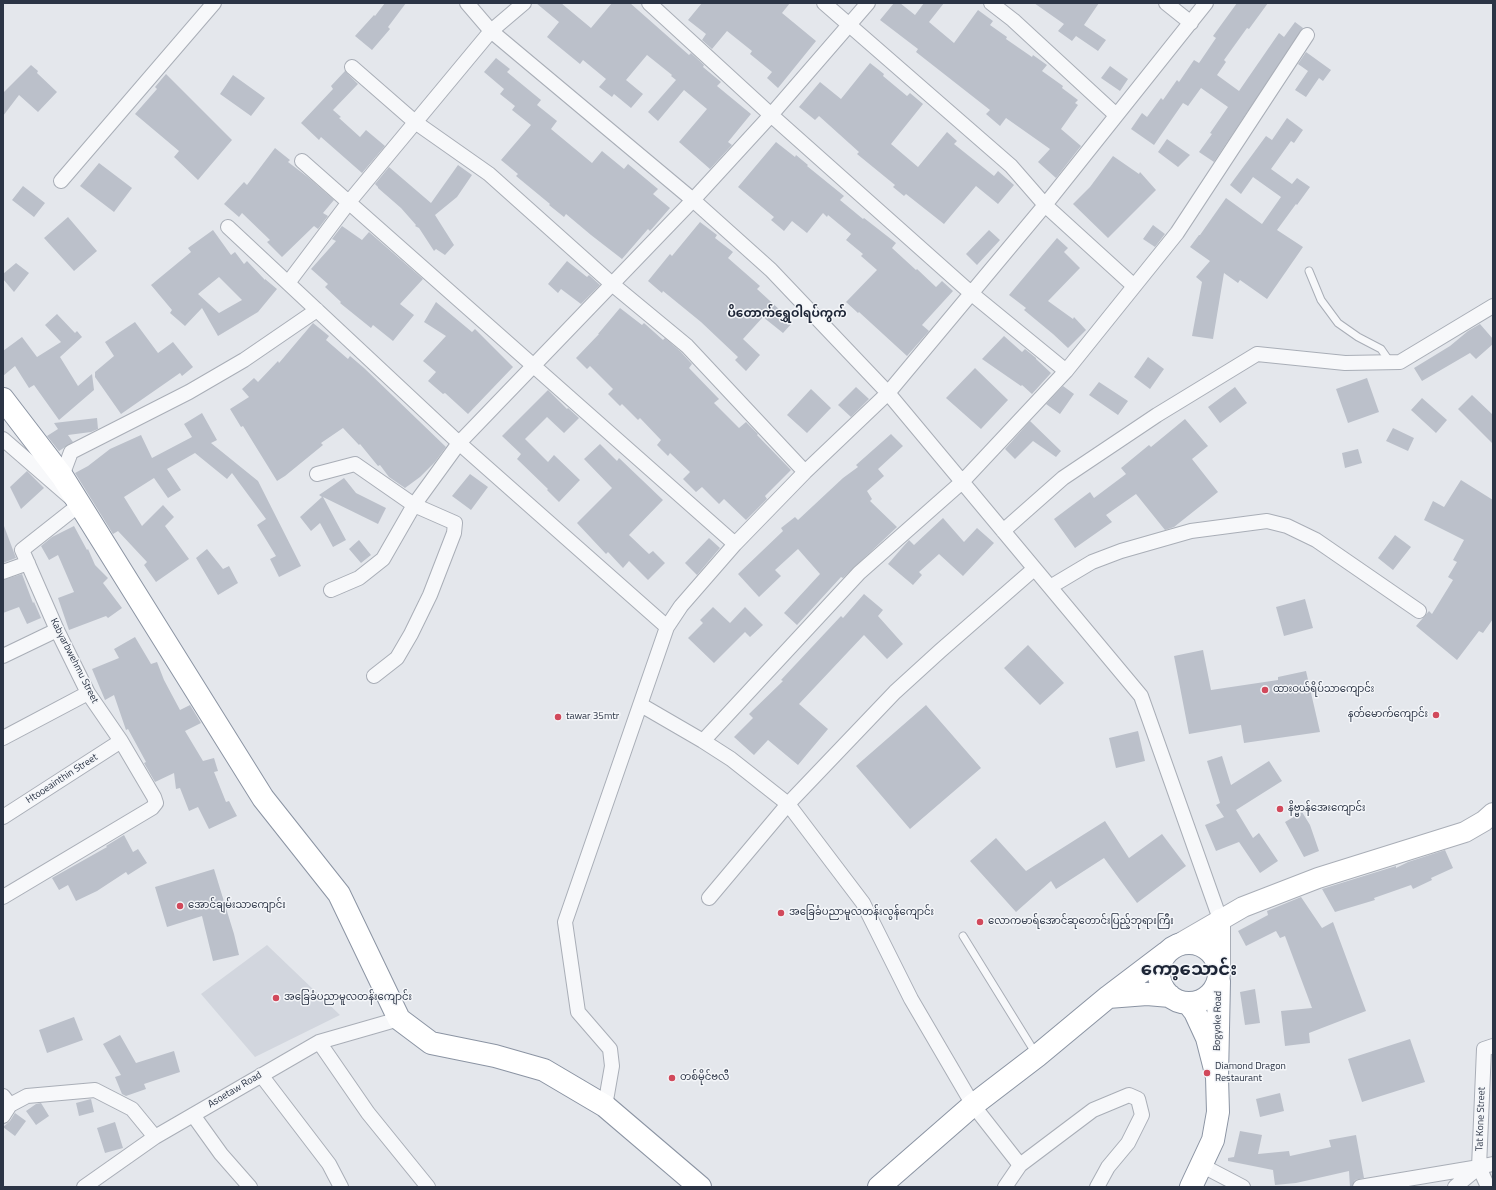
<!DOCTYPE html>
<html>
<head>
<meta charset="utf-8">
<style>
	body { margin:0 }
	#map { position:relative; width:1496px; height:1190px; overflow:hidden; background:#e4e7ec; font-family:"Titillium Web",sans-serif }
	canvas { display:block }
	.frame { position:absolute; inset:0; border:4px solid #2b3445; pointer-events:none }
</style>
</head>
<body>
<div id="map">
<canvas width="1496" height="1190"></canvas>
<div class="frame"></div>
</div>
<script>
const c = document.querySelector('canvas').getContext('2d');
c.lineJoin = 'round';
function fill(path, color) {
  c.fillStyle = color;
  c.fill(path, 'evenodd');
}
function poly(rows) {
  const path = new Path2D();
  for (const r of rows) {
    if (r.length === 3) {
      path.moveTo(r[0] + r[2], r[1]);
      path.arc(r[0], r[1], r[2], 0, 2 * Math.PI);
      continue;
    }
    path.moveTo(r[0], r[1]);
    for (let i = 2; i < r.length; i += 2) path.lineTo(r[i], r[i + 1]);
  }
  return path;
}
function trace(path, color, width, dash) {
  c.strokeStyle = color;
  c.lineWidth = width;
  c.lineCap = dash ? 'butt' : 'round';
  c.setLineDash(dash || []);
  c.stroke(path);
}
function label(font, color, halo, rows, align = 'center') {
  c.font = font + ' "Titillium Web","Noto Sans Myanmar",sans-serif';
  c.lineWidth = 3;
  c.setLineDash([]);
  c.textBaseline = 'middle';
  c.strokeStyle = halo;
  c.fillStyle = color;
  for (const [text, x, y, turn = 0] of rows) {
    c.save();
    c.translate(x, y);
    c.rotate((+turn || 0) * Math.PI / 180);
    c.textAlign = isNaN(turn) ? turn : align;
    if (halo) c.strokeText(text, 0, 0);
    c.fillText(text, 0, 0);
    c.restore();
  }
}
const built = poly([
	[267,945,340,1015,255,1057,201,994]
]);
const building = poly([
	[385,3,406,3,388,27,390,29,372,50,355,36,374,15,375,16],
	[536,3,561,3,591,28,612,3,630,3,689,55,691,53,704,65,703,67,721,82,717,86,751,114,728,142,732,145,710,169,679,142,707,109,684,90,658,121,648,112,676,80,671,76,672,75,647,55,626,80,643,94,631,108,614,94,612,97,599,87,606,79,583,60,580,64,547,37,559,22],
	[702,3,790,3,782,13,816,41,778,88,767,78,772,72,750,54,752,51,727,31,712,49,702,40,706,34,688,20],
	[894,3,900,3,915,15,924,3,944,3,929,22,954,43,978,10,993,21,990,25,1007,37,1006,39,1032,57,1033,55,1047,65,1042,71,1063,86,1062,88,1078,100,1075,103,1078,105,1061,129,1081,146,1056,178,1038,162,1050,149,1006,118,1000,126,986,114,990,110,916,52,918,49,880,20],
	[1034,3,1099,3,1084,25,1106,40,1098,51,1076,36,1072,41,1058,31,1064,24],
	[1237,3,1268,3,1249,29,1247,28,1224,60,1226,62,1217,75,1239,91,1279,33,1284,37,1295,22,1303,28,1214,162,1199,152,1212,134,1210,133,1228,107,1201,88,1188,106,1183,103,1154,145,1131,129,1142,113,1147,117,1161,98,1163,100,1177,80,1179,82,1194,60,1199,63,1216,38,1213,36],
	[1306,52,1331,70,1323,81,1319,78,1306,97,1295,90,1308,71,1298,64],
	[496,58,510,69,507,72,541,100,537,105,557,121,551,129,592,163,602,151,624,169,628,164,658,189,653,194,670,208,650,231,648,229,622,259,591,235,566,214,564,217,549,205,550,204,516,176,518,174,501,160,531,125,512,110,515,106,500,94,504,89,484,72],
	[870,63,884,74,883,76,907,96,910,93,923,104,891,144,918,167,947,132,957,141,954,144,994,176,998,171,1014,185,998,204,976,186,944,224,906,194,904,196,893,187,895,185,857,154,859,152,819,116,815,120,799,107,820,82,841,99],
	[31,65,38,71,37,73,57,92,38,112,19,95,3,116,3,93],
	[1110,66,1128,79,1120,91,1101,78],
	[345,71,358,84,333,110,341,117,339,118,360,137,366,130,385,146,362,173,321,137,319,140,301,123,333,89,331,86],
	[166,74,232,140,198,180,174,157,179,151,135,114,157,89,155,87],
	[233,75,265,98,251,116,220,94],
	[1287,118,1303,130,1294,143,1291,141,1271,169,1292,184,1297,178,1310,187,1297,205,1296,204,1277,230,1303,247,1267,299,1240,280,1238,283,1224,273,1213,339,1192,336,1202,282,1196,277,1210,261,1190,247,1199,235,1200,235,1226,198,1262,224,1281,197,1253,177,1241,194,1230,185,1266,136,1272,140],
	[1167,139,1190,155,1178,167,1158,152],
	[776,142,795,157,796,155,808,165,807,166,844,196,840,200,863,219,864,218,896,243,892,248,916,270,917,269,936,287,942,281,953,291,922,325,929,331,907,356,859,312,858,313,846,302,877,270,861,256,863,254,846,240,851,234,828,215,827,217,823,213,807,233,792,221,784,231,771,220,774,217,738,187],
	[275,148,290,160,288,162,309,178,334,200,323,213,328,216,318,229,314,226,282,257,267,242,270,240,242,213,239,217,224,204,244,182,247,185],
	[1113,156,1139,174,1140,172,1156,190,1108,238,1073,204,1090,187],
	[99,163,132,188,114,212,80,186],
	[458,165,472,175,457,197,435,215,454,245,445,255,436,249,434,251,419,228,415,226,416,225,401,208,378,188,378,187,375,184,389,167,431,203],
	[23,186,45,203,34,217,12,200],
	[68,217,97,251,74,271,44,238],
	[700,222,717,235,715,238,733,252,728,258,760,286,757,289,793,322,783,333,763,317,743,339,760,355,746,371,735,360,738,357,701,322,663,291,662,293,648,281,670,254,672,256],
	[1153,225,1165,234,1155,247,1143,239],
	[342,226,362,240,369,232,423,279,400,304,414,315,393,341,373,325,371,328,340,303,341,302,325,287,328,284,311,269,336,241,332,239],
	[213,230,231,255,235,252,244,264,247,261,265,280,265,279,277,289,258,312,218,336,202,308,185,326,170,313,172,310,151,285,191,252,188,248],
	[219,277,242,300,219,313,198,294],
	[989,230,1000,240,977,265,966,254],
	[1057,238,1068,248,1064,252,1080,268,1048,301,1073,319,1074,317,1086,330,1068,348,1053,334,1024,310,1026,308,1009,295],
	[567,261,587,277,589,275,600,285,581,304,561,289,558,293,548,284],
	[16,263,29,273,14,292,3,279,3,274],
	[436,302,472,332,475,329,513,367,468,414,445,393,443,394,428,381,436,372,423,361,446,336,424,322],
	[620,308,642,325,644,323,663,340,665,338,681,352,692,364,689,368,719,399,714,403,739,428,746,422,758,434,757,435,791,470,765,496,767,499,746,520,724,499,719,504,702,487,696,492,683,479,690,472,670,453,668,456,657,445,661,440,640,418,638,420,622,404,620,406,608,394,613,389,590,366,587,369,576,358,599,334,598,334],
	[57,314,75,333,77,331,82,337,60,357,78,386,92,374,94,390,59,420,34,385,29,388,15,366,3,376,3,351,22,337,37,357,61,342,45,325],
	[135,322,158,353,173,342,193,367,182,376,180,373,121,414,95,377,95,372,114,356,105,342],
	[313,323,329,336,326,340,348,359,350,356,364,368,446,447,435,462,420,477,405,488,389,477,380,465,378,466,360,444,359,445,343,428,321,443,323,445,285,476,277,481,243,426,241,427,230,409,249,397,242,389,254,378,258,382,278,361,279,363],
	[1480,324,1493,339,1493,344,1476,359,1470,353,1422,381,1414,368,1450,346,1468,331],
	[1004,336,1022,352,1025,349,1036,358,1036,359,1051,373,1032,394,1022,385,1021,386,982,359],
	[1148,357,1164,369,1150,389,1134,377],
	[975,368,1008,400,981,429,946,398],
	[1367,378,1379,412,1348,423,1336,389],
	[1099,382,1128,401,1118,415,1089,395],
	[1063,386,1074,394,1060,414,1046,404],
	[856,387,869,399,851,417,838,405],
	[1235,387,1247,403,1220,423,1208,407],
	[811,389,831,408,807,433,787,415],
	[548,390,567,409,568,408,579,418,564,433,547,417,525,439,548,462,554,455,580,480,559,502,547,490,548,489,517,459,521,454,502,436],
	[1472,395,1493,415,1493,444,1458,409],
	[1422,398,1447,420,1436,433,1411,410],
	[202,413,217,440,211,443,258,481,301,566,279,577,270,559,276,556,257,525,266,519,232,473,227,479,195,453,167,469,181,490,168,498,154,478,124,497,142,526,163,505,174,517,165,526,189,559,156,582,144,565,147,562,118,531,113,534,75,473,88,466,110,449,141,435,152,458,192,437,184,424],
	[97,418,98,429,91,432,68,435,73,442,59,451,47,436,58,429,54,423],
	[1185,419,1208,446,1192,459,1218,492,1174,527,1165,530,1136,494,1106,515,1112,522,1075,548,1054,519,1090,492,1094,498,1126,474,1121,468,1149,445,1151,447],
	[1030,421,1061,451,1056,457,1033,441,1015,459,1005,449],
	[1393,428,1414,438,1408,451,1386,441],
	[891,434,903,446,878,469,884,476,867,491,872,499,870,501,897,527,843,578,841,577,797,625,784,613,820,574,798,549,775,570,781,576,759,597,738,574,783,531,781,528,795,517,798,520,843,478,858,467,856,465],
	[600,444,617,461,619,458,663,500,629,535,649,554,653,551,665,563,648,580,629,561,623,568,608,552,606,554,577,523,612,488,584,459],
	[1358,449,1362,463,1345,468,1342,453],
	[27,471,44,488,21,509,10,487],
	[470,474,488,487,471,510,452,496],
	[344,478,356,493,386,508,378,524,323,497,346,540,333,547,320,523,311,531,300,517,322,497,319,495],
	[1461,480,1493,500,1493,619,1483,633,1479,631,1457,660,1416,626,1429,611,1432,614,1453,580,1448,577,1457,562,1453,560,1464,540,1424,520,1433,501,1444,507],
	[943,518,964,542,977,528,994,543,963,576,939,554,919,572,922,575,913,585,888,564,909,540,914,545],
	[3,526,4,526,16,558,3,563],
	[74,526,87,550,88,549,95,565,108,578,103,583,122,608,108,618,106,616,69,630,58,598,74,592,58,555,49,560,41,546,52,537],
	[1395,535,1411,547,1393,570,1378,558],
	[709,538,720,548,697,575,685,563],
	[359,540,371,555,361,563,349,549],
	[207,549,223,569,229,566,238,583,218,595,196,558],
	[22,574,33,603,34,602,41,618,27,624,19,607,3,613,3,580],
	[864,594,883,610,878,616,903,644,887,659,864,635,799,704,828,729,798,765,768,740,754,755,734,737,753,718,749,714,783,681,781,680,841,616,843,618],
	[1305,599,1313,628,1284,636,1276,607],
	[713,607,730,623,745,607,763,625,750,637,745,632,714,663,688,638,703,623,700,620],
	[135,637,151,664,157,662,164,680,180,710,190,705,201,723,185,731,203,761,214,758,218,771,214,772,226,802,229,801,237,816,209,829,198,807,189,811,180,788,176,789,174,773,155,782,144,763,146,762,128,729,126,730,114,695,105,700,92,669,119,658,114,649],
	[1028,645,1064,683,1040,705,1004,668],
	[1203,650,1211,690,1278,680,1278,677,1306,671,1320,732,1244,743,1241,725,1189,734,1174,656],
	[926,705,981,768,910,829,856,766],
	[1138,731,1145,761,1116,768,1109,738],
	[1222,756,1231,785,1269,761,1282,781,1236,810,1253,838,1259,833,1278,861,1260,873,1239,842,1216,851,1205,825,1224,817,1216,805,1220,803,1207,761],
	[1302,812,1310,825,1319,851,1304,857,1285,822],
	[1105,821,1129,858,1162,834,1186,866,1137,903,1104,858,1056,889,1051,881,1016,912,970,861,996,838,1026,871],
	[124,835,133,852,138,849,147,863,128,875,126,872,97,891,76,901,68,885,59,890,52,878,107,847,106,846],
	[1445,850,1453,868,1431,878,1432,880,1413,889,1411,885,1374,898,1375,900,1335,912,1322,889,1396,866,1396,868,1408,862],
	[214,869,234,934,239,955,213,961,202,916,167,927,155,887],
	[1301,897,1322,928,1333,922,1366,1011,1309,1033,1310,1043,1285,1046,1281,1011,1312,1008,1285,936,1280,938,1276,931,1246,946,1238,931,1268,915,1267,911],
	[1255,989,1260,1023,1245,1025,1240,992],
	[74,1017,83,1040,47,1053,39,1030],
	[120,1035,136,1063,174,1051,180,1072,144,1084,146,1089,126,1096,122,1094,115,1077,121,1075,103,1044],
	[1410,1039,1425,1082,1362,1102,1348,1059],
	[1280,1093,1284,1111,1260,1117,1256,1099],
	[91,1099,94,1112,79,1116,76,1103],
	[41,1103,49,1116,36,1125,26,1111,36,1104],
	[15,1113,26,1121,15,1136,3,1127,10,1121],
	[115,1122,123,1148,105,1153,97,1128],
	[1240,1131,1262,1135,1258,1154,1289,1151,1290,1156,1331,1147,1329,1140,1356,1135,1364,1178,1355,1180,1352,1187,1350,1187,1349,1171,1296,1183,1275,1185,1273,1170,1228,1161,1228,1158,1234,1157]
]);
const lane = poly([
	[1309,271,1321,300,1338,323,1358,337,1381,349,1390,362],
	[963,936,1036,1054]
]);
const street = poly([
	[467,3,491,31,693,200,771,270,888,393,1141,696,1220,919],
	[649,3,771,115,972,294,1066,371],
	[824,3,1011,166,1045,205,1134,286],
	[991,3,1013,20,1116,115],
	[1166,3,1191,23],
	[352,67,415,122,489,174,612,284,687,346,805,472],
	[302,161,735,544],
	[61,181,214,3],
	[228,227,459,443,667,627],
	[288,283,349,202,491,31,524,3],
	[3,439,79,505,22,550,57,630,88,693,121,741,154,797,156,803,152,808,3,897],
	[317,474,355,464,414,505,455,523,454,533,430,595,411,634,397,658,374,676],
	[62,476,71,452,189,392,244,360,317,310],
	[1003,531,1063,478,1157,415,1257,354,1345,363,1400,362,1493,306],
	[3,572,28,563],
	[1050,587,1092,562,1121,551,1191,531,1267,521,1287,526,1316,540,1419,611],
	[331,590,359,578,383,559,414,505,459,443,693,200,771,115,868,3],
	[3,656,57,630],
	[641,705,703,741,731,759,788,804,863,903,911,999,973,1105,1020,1165],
	[3,738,88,693],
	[703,741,859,573,962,482,1066,371,1177,233,1307,35],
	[3,817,121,741],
	[709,898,788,804,895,692,940,651,1034,569],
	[319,1042,368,1113,428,1187],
	[261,1075,329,1164,341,1187],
	[3,1096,10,1105,27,1096,95,1090,132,1109,155,1137],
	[605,1106,612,1066,610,1049,578,1012,565,922,667,627,681,606,735,544,805,472,888,393,1045,205,1206,3],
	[193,1115,221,1154,250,1187],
	[3,1116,10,1105],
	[1201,1165,1243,1187],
	[1479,1167,1484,1049,1493,1046],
	[84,1187,155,1137,319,1042,399,1019],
	[1005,1187,1020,1165,1093,1110,1129,1095,1138,1099,1142,1115,1128,1143,1108,1167,1097,1187],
	[1360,1187,1479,1167,1488,1187],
	[1455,1187,1479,1167,1493,1164]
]);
const secondary = poly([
	[1174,947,1243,907,1318,878,1465,832,1484,821,1493,813],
	[1220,970,1220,919]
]);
const highway = poly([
	[3,399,62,476,263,798,339,894,399,1019,431,1043,495,1056,544,1070,605,1106,700,1187],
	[1189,973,30],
	[1108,997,1147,994,1170,996],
	[1188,1003,1195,1012,1207,1038,1217,1077,1219,981],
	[879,1187,973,1105,1037,1056,1108,997,1166,953],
	[1191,1187,1213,1140,1218,1112,1217,1077]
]);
const markers = [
	[1265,690,4,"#d1495b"],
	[1436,715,4,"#d1495b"],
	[558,717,4,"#d1495b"],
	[1280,809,4,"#d1495b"],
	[180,906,4,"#d1495b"],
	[781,913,4,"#d1495b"],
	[980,922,4,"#d1495b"],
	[276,998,4,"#d1495b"],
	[1207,1073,4,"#d1495b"],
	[672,1078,4,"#d1495b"]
];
const streetNames = [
	["Kabyarbwehmu Street",74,661,63],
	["Htooeainthin Street",62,779,-33],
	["Bogyoke Road",1218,1021,-89],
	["Asoetaw Road",235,1090,-31],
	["Tat Kone Street",1481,1119,-88]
];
const poiNames = [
	["ထားဝယ်ရိပ်သာကျောင်း",1273,690],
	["နတ်မောက်ကျောင်း",1428,715,"right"],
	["tawar 35mtr",566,717],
	["နိဗ္ဗာန်အေးကျောင်း",1288,809],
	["အောင်ချမ်းသာကျောင်း",188,906],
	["အခြေခံပညာမူလတန်းလွန်ကျောင်း",789,913],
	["လောကမာရ်အောင်ဆုတောင်းပြည့်ဘုရားကြီး",988,922],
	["အခြေခံပညာမူလတန်းကျောင်း",284,998],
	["Diamond Dragon",1215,1067],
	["Restaurant",1215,1079],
	["တစ်မိုင်ဗလီ",680,1078]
];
const quarterNames = [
	["ပိတောက်ရွှေဝါရပ်ကွက်",787,314]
];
const townNames = [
	["ကော့သောင်း",1189,971]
];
fill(built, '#d2d6de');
fill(building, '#bbc0ca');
trace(lane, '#a9aeb7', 9);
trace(street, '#a9aeb7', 16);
trace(secondary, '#a9aeb7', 22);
trace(highway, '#8b94a3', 24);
trace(lane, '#f7f8fa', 7);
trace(street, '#f7f8fa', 14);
trace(secondary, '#fff', 20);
trace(highway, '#fff', 22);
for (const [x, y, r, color] of markers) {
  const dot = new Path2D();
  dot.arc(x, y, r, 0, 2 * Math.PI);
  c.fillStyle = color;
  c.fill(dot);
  trace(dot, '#f4f6f9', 1.5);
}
label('10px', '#2b3445', '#f4f6f9', streetNames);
label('10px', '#2b3445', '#f4f6f9', poiNames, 'left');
label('bold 12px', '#1d2536', '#f4f6f9', quarterNames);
label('bold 18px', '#1d2536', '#f4f6f9', townNames);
</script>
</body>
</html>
